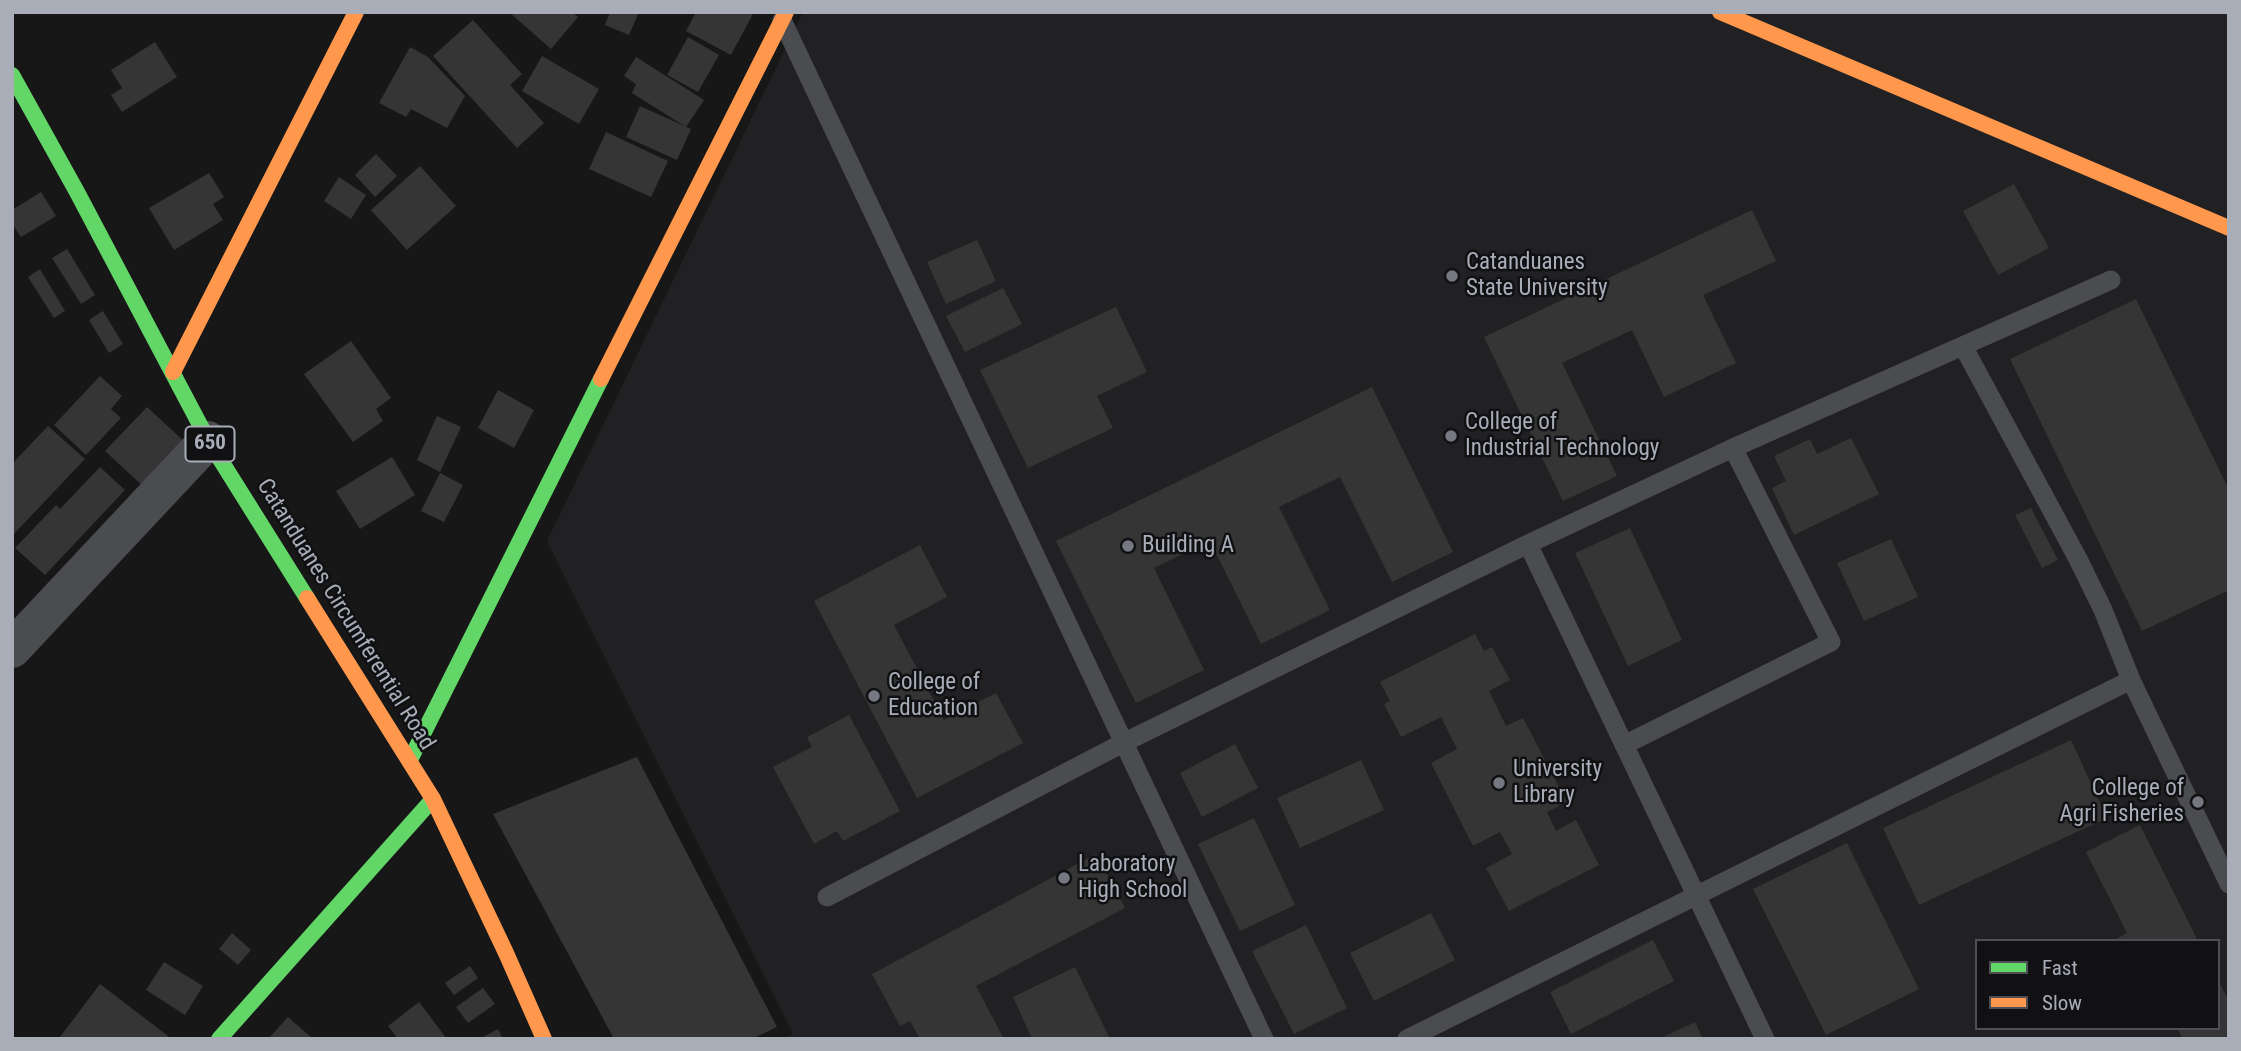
<!DOCTYPE html>
<html>
<head>
<meta charset="utf-8">
<style>
	body { margin:0 }
	#map { position:relative; width:2241px; height:1051px; overflow:hidden; background:#171717; font-family:"Roboto Condensed",sans-serif }
	canvas { display:block }
	.frame { position:absolute; inset:0; border:14px solid #a8adb8; pointer-events:none }
	.legend { position:absolute; left:1975px; top:939px; width:245px; height:91px; box-sizing:border-box; background:#111113; border:2px solid #4d4f55; margin:0; padding:9px 12px; list-style:none; font-size:21px; color:#a8adb8 }
	.legend li { display:flex; align-items:center; gap:14px; height:35px }
	.legend b { width:35px; border:2px solid #4d4f55 }
</style>
</head>
<body>
<div id="map">
<canvas width="2241" height="1051"></canvas>
<div class="frame"></div>
<ul class="legend">
<li><b style="height:9px;background:#63d668"></b>Fast</li>
<li><b style="height:9px;background:#ff974d"></b>Slow</li>
</ul>
</div>
<script>
const c = document.querySelector('canvas').getContext('2d');
c.lineJoin = 'round';
function fill(path, color) {
  c.fillStyle = color;
  c.fill(path, 'evenodd');
}
function poly(rows) {
  const path = new Path2D();
  for (const r of rows) {
    path.moveTo(r[0], r[1]);
    for (let i = 2; i < r.length; i += 2) path.lineTo(r[i], r[i + 1]);
  }
  return path;
}
function trace(path, color, width, dash) {
  c.strokeStyle = color;
  c.lineWidth = width;
  c.lineCap = dash ? 'butt' : 'round';
  c.setLineDash(dash || []);
  c.stroke(path);
}
function label(font, color, halo, rows, align = 'center') {
  c.font = font + ' "Roboto Condensed",sans-serif';
  c.lineWidth = 5;
  c.setLineDash([]);
  c.textBaseline = 'middle';
  c.strokeStyle = halo;
  c.fillStyle = color;
  for (const [text, x, y, turn = 0] of rows) {
    c.save();
    c.translate(x, y);
    c.rotate((+turn || 0) * Math.PI / 180);
    c.textAlign = isNaN(turn) ? turn : align;
    if (halo) c.strokeText(text, 0, 0);
    c.fillText(text, 0, 0);
    c.restore();
  }
}
const built = poly([
	[803,12,2229,12,2229,1039,786,1039,793,1034,547,541],
	[1977,941,2218,941,2218,1028,1977,1028]
]);
const building = poly([
	[509,12,572,12,578,17,551,49],
	[610,12,639,12,629,35,605,25],
	[696,12,754,12,731,55,686,31],
	[473,20,522,74,510,85,544,123,517,148,433,56],
	[688,37,719,55,698,92,667,75],
	[155,42,177,77,122,112,111,95,122,88,111,70],
	[410,47,428,57,465,96,447,128,411,109,406,117,379,103],
	[542,56,599,89,579,124,522,91],
	[636,57,704,100,686,127,632,93,636,84,624,76],
	[640,106,691,129,677,160,626,137],
	[606,132,668,161,651,197,589,169],
	[376,154,397,176,375,197,355,175],
	[420,166,456,206,407,250,371,210],
	[209,173,224,197,213,204,223,220,174,250,149,208],
	[339,177,366,195,351,219,324,201],
	[2014,184,2049,248,1998,275,1963,211],
	[41,192,56,216,21,237,12,224,12,210],
	[1752,210,1776,261,1703,295,1736,363,1664,397,1632,330,1562,363,1617,476,1563,501,1484,337],
	[977,240,996,281,946,304,927,262],
	[67,249,95,295,81,304,52,258],
	[40,269,65,311,54,318,28,277],
	[1003,288,1022,324,965,352,946,316],
	[2136,299,2229,490,2229,590,2142,631,2010,359],
	[1116,307,1147,372,1097,396,1113,428,1028,468,980,370],
	[103,311,123,344,109,353,89,320],
	[351,341,391,398,376,409,383,421,353,442,304,374],
	[100,376,122,396,111,409,121,418,86,455,54,425],
	[1372,387,1453,552,1392,582,1340,477,1279,507,1330,610,1261,644,1210,541,1154,568,1204,670,1136,703,1056,541],
	[498,390,534,410,514,448,478,428],
	[147,407,187,444,145,488,105,451],
	[437,416,461,427,440,472,417,460],
	[48,426,85,459,12,536,12,464],
	[1851,438,1879,494,1794,535,1772,488,1786,481,1774,456,1810,439,1817,454],
	[392,457,415,495,360,529,336,491],
	[100,467,125,490,45,575,15,548,56,505,60,509],
	[440,473,463,485,444,522,421,511],
	[2031,508,2058,560,2042,568,2015,515],
	[1630,528,1682,640,1628,666,1575,553],
	[1891,539,1918,597,1864,621,1837,563],
	[920,545,947,597,894,625,944,720,996,693,1023,743,917,798,814,601],
	[1475,634,1484,651,1492,647,1510,680,1489,691,1506,726,1523,718,1567,802,1547,812,1556,831,1576,820,1599,865,1509,911,1486,868,1512,854,1500,832,1473,846,1431,763,1457,749,1441,717,1401,737,1384,704,1390,701,1380,682],
	[849,715,900,811,843,841,837,831,814,844,773,767,812,747,807,737],
	[2071,740,2107,818,1919,905,1883,828],
	[1235,744,1258,788,1202,817,1180,773],
	[637,757,777,1027,752,1039,614,1039,493,814],
	[1361,760,1384,810,1300,848,1277,798],
	[1254,818,1295,905,1240,931,1198,844],
	[2140,825,2198,941,2112,941,2127,933,2086,852],
	[1847,843,1919,989,1826,1035,1753,889],
	[1096,854,1125,908,976,986,1004,1039,920,1039,910,1021,900,1026,872,974],
	[1431,913,1455,960,1374,1001,1350,953],
	[1306,925,1347,1008,1294,1034,1252,951],
	[232,933,251,950,238,965,219,949],
	[1653,940,1674,981,1571,1034,1550,992],
	[164,962,203,986,185,1015,146,990],
	[470,966,478,978,454,995,445,983],
	[1075,967,1110,1039,1032,1039,1013,997],
	[2218,980,2229,1001,2229,1039,2183,1039,2177,1028,2218,1028],
	[100,984,172,1039,62,1039,60,1037],
	[483,988,495,1004,468,1023,456,1007],
	[419,1002,447,1039,398,1039,388,1026],
	[288,1017,313,1039,268,1039],
	[1695,1022,1703,1039,1659,1039],
	[498,1029,503,1039,479,1039]
]);
const lane = poly([
	[782,20,1264,1039],
	[1963,346,2078,559,2103,610,2131,680],
	[1733,448,2111,280],
	[1528,544,1765,1039],
	[827,897,1123,743,1528,544,1733,448,1831,642,1624,745],
	[1407,1039,2131,680,2229,884]
]);
const street = poly([
	[12,649,208,440]
]);
const fast = poly([
	[12,75,77,192,208,440,307,598],
	[410,760,601,379],
	[219,1039,433,799]
]);
const slow = poly([
	[1720,12,2229,228],
	[173,372,356,12],
	[601,379,786,12],
	[307,598,433,799,506,953,544,1039]
]);
const markers = [
	[1452,276,7,"#757880"],
	[1451,436,7,"#757880"],
	[1128,546,7,"#757880"],
	[874,696,7,"#757880"],
	[1499,783,7,"#757880"],
	[2198,802,7,"#757880"],
	[1064,878,7,"#757880"]
];
const shields = [
	[210,444,49]
];
const shieldNames = [
	["650",210,444]
];
const poiNames = [
	["Catanduanes",1466,263],
	["State University",1466,289],
	["College of",1465,423],
	["Industrial Technology",1465,449],
	["Building A",1142,546],
	["College of",888,683],
	["Education",888,709],
	["University",1513,770],
	["Library",1513,796],
	["College of",2184,789,"right"],
	["Agri Fisheries",2184,815,"right"],
	["Laboratory",1078,865],
	["High School",1078,891]
];
const streetNames = [
	["Catanduanes Circumferential Road",345,615,58]
];
fill(built, '#212123');
fill(building, '#353536');
trace(lane, '#4b4c50', 19);
trace(street, '#4b4c50', 38);
trace(fast, '#63d668', 16);
trace(slow, '#ff974d', 16);
for (const [x, y, r, color] of markers) {
  const dot = new Path2D();
  dot.arc(x, y, r, 0, 2 * Math.PI);
  c.fillStyle = color;
  c.fill(dot);
  trace(dot, '#111113', 2.5);
}
for (const [x, y, w] of shields) {
  const box = new Path2D();
  box.roundRect(x - w / 2, y - 17.5, w, 35, 5);
  c.fillStyle = '#111113';
  c.fill(box);
  trace(box, '#a8adb8', 2);
}
label('bold 21px', '#a8adb8', null, shieldNames);
label('23px', '#a8adb8', '#111113', poiNames, 'left');
label('23px', '#a8adb8', '#111113', streetNames);
</script>
</body>
</html>
